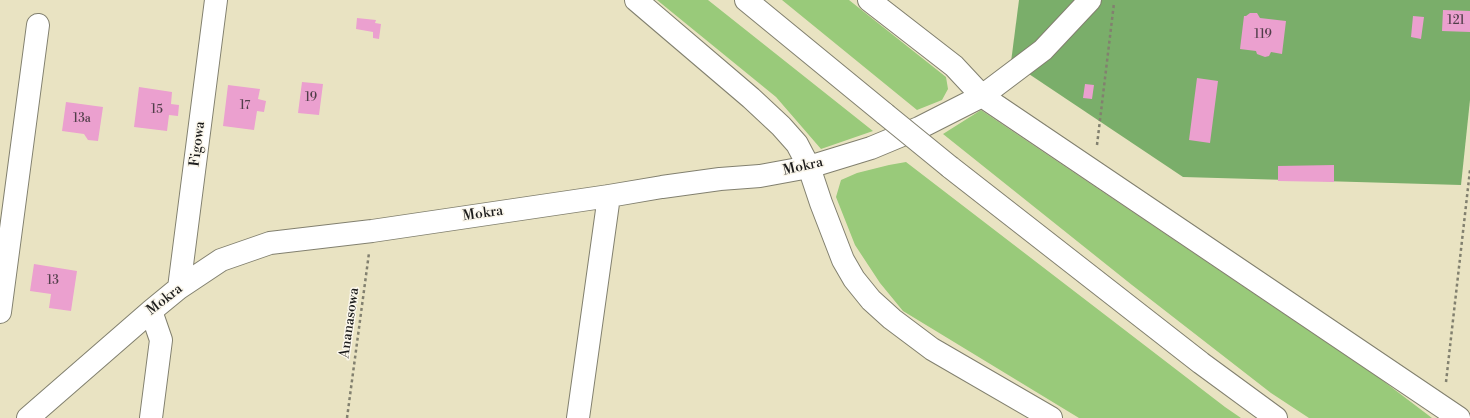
<!DOCTYPE html>
<html>
<head>
<meta charset="utf-8">
<style>
	body { margin:0 }
	canvas { display:block; background:#e9e3c2 }
</style>
</head>
<body>
<canvas width="1470" height="418"></canvas>
<script>
const c = document.querySelector('canvas').getContext('2d');
c.lineJoin = 'round';
function fill(path, color) {
  c.fillStyle = color;
  c.fill(path, 'evenodd');
}
function poly(rows) {
  const path = new Path2D();
  for (const r of rows) {
    path.moveTo(r[0], r[1]);
    for (let i = 2; i < r.length; i += 2) path.lineTo(r[i], r[i + 1]);
  }
  return path;
}
function trace(path, color, width, dash) {
  c.strokeStyle = color;
  c.lineWidth = width;
  c.lineCap = dash ? 'butt' : 'round';
  c.setLineDash(dash || []);
  c.stroke(path);
}
function label(font, color, halo, rows, align = 'center') {
  c.font = font + ' "Libre Bodoni",serif';
  c.lineWidth = 3;
  c.setLineDash([]);
  c.textBaseline = 'middle';
  c.strokeStyle = halo;
  c.fillStyle = color;
  for (const [text, x, y, turn = 0] of rows) {
    c.save();
    c.translate(x, y);
    c.rotate((+turn || 0) * Math.PI / 180);
    c.textAlign = isNaN(turn) ? turn : align;
    if (halo) c.strokeText(text, 0, 0);
    c.fillText(text, 0, 0);
    c.restore();
  }
}
const green = poly([
	[657,0,708,0,873,131,821,149,776,97],
	[782,0,849,0,946,77,948,89,942,100,917,110],
	[981,110,1378,377,1432,418,1309,418,1271,393,1132,285,943,134],
	[906,162,1225,407,1241,418,1079,418,903,311,880,283,855,245,836,197,841,180,857,173,889,165]
]);
const forest = poly([
	[1019,0,1470,0,1470,100,1461,185,1183,177,1011,62]
]);
const building = poly([
	[1443,10,1470,11,1470,32,1442,31],
	[1250,13,1257,13,1260,18,1286,21,1282,54,1271,52,1269,56,1265,57,1257,54,1256,51,1240,49,1244,16,1246,16],
	[1413,16,1424,17,1421,39,1411,37],
	[357,18,376,20,375,23,381,24,379,39,373,38,373,32,356,29],
	[1197,78,1218,81,1210,143,1189,140],
	[302,82,323,84,319,115,298,113],
	[1085,84,1094,85,1092,99,1083,98],
	[228,85,260,89,258,99,266,101,264,112,257,111,254,130,223,126],
	[139,87,172,92,171,104,179,105,178,116,169,115,167,131,134,127],
	[66,102,103,107,98,141,88,140,84,134,62,131],
	[1334,165,1334,182,1278,181,1278,166],
	[34,264,77,271,71,311,49,308,51,294,30,291]
]);
const path = poly([
	[1097,145,1114,3],
	[1446,382,1470,170],
	[347,418,369,253]
]);
const minor = poly([
	[636,0,751,98,781,126,797,144,809,167,821,203,843,260,854,279,871,300,892,319,932,349,1051,418],
	[869,0,954,66,982,96,1459,418],
	[179,288,216,0],
	[0,312,38,25],
	[28,418,151,311,179,288,221,260,270,243,372,231,609,196,662,187,720,179,760,176,809,167,871,148,919,128,982,96,1043,50,1090,0],
	[151,418,161,340,151,311],
	[578,418,609,196]
]);
const major = poly([
	[746,0,885,114],
	[950,167,1201,363,1276,418]
]);
const majorBridge = poly([
	[885,114,950,167]
]);
const numberNames = [
	["121",1456,21],
	["119",1263,35],
	["19",311,98],
	["17",245,106],
	["15",157,110],
	["13a",82,119],
	["13",53,281]
];
const streetNames = [
	["Figowa",198,144,-83],
	["Mokra",803,167,-13],
	["Mokra",483,214,-8],
	["Mokra",165,300,-38],
	["Ananasowa",350,323,-82]
];
fill(green, '#99ca7a');
fill(forest, '#7aae6a');
fill(building, '#eba0cf');
trace(minor, '#82806f', 24);
trace(major, '#82806f', 24);
trace(path, '#82806f', 2.5, [3, 3]);
trace(minor, '#fff', 22);
trace(major, '#fff', 22);
trace(majorBridge, '#82806f', 24, []);
trace(majorBridge, '#fff', 22);
label('12px', '#503d49', null, numberNames);
label('14px', '#1c1c1c', '#fbf7ec', streetNames);
</script>
</body>
</html>
